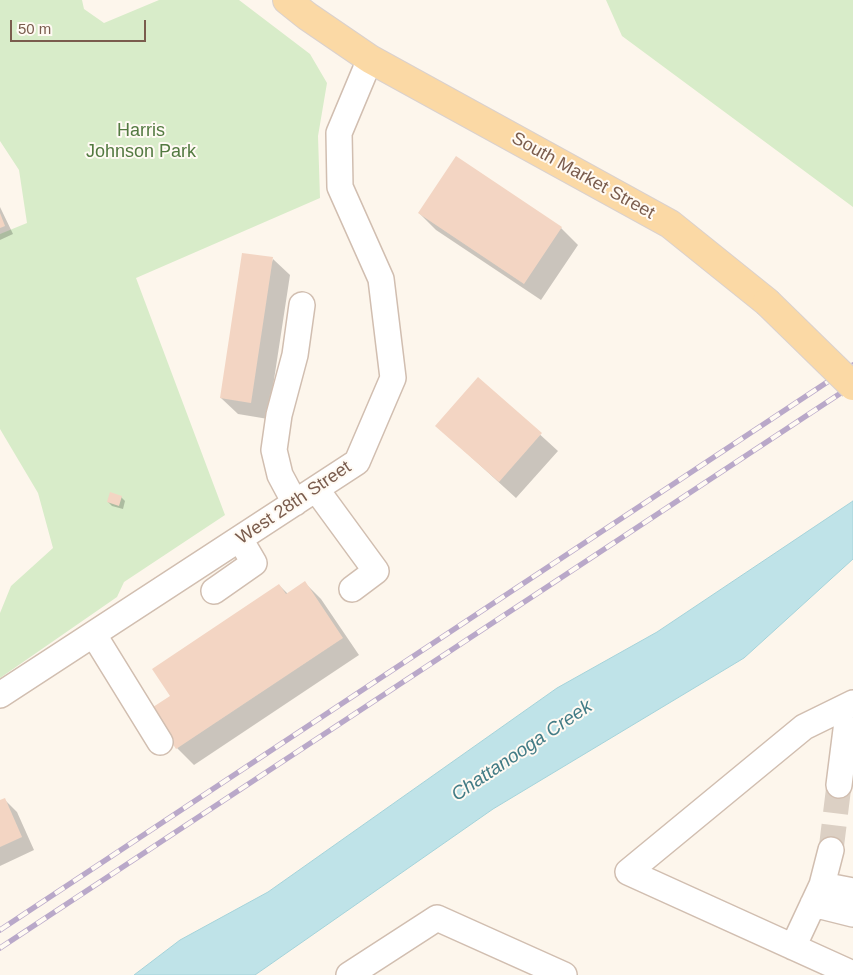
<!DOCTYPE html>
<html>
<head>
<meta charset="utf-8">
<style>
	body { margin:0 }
	#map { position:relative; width:853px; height:975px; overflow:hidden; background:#fdf6ec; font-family:Helvetica,sans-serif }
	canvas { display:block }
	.scale { position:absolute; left:10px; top:20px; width:136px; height:22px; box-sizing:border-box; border:2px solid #7a5c4d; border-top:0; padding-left:6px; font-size:15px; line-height:18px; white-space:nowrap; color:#7a5c4d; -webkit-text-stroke:4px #fffaf3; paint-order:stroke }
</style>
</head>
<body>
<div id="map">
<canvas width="853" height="975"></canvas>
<div class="scale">50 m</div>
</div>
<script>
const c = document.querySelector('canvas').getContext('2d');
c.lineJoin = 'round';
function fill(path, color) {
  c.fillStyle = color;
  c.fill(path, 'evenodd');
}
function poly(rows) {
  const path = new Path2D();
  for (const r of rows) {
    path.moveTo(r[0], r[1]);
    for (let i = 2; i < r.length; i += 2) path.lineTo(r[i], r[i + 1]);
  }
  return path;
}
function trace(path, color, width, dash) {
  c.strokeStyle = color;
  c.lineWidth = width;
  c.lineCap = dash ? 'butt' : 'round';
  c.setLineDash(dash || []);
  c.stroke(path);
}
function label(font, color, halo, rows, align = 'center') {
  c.font = font + ' Helvetica,sans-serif';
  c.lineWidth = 4;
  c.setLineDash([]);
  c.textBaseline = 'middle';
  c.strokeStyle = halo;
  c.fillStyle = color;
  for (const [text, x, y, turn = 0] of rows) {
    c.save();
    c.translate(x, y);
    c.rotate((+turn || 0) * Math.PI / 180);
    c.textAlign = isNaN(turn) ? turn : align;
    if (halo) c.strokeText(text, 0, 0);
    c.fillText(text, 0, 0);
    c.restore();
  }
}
const green = poly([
	[0,0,82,0,84,9,104,23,159,0,239,0,310,54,327,83,318,136,320,198,136,278,225,515,124,582,117,597,0,678,0,613,11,586,53,548,38,493,0,429,0,234,27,223,19,170,0,141],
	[606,0,853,0,853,207,622,36]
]);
const water = poly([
	[853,501,853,559,744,658,493,809,255,975,134,975,180,940,268,892,557,688,657,632,853,501]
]);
const shadow = poly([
	[0,207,13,234,0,240],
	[419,213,561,228,578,245,541,300,436,230],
	[273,259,290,275,268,419,238,414,221,398],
	[479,379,558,451,516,498,437,426],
	[121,497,125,501,123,509,112,506,108,502],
	[305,583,321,599,359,655,194,765,177,748,152,709,171,696,279,585,288,594],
	[4,799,17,812,34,850,0,866,0,801]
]);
const building = poly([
	[456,156,562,227,524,284,418,213],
	[0,213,5,226,0,228],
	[242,253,273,257,251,403,220,398],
	[478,377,542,433,499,482,435,426],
	[110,492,122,496,119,506,107,502],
	[305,581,343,638,176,749,150,709,170,696,152,669,279,584,286,594],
	[5,798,22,837,0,847,0,800]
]);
const minorTunnel = poly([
	[831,850,839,785]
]);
const minor = poly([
	[316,489,376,571,352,589],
	[295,503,280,475,274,450,279,415,295,355,302,305],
	[214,591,254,563,240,539],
	[94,635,160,742],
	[0,695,357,462,393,378,381,279,340,187,339,133,370,59],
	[853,703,804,727,628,872,853,974],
	[839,785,849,706],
	[831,850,822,885,853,891],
	[813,904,853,914],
	[793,947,822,885],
	[349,975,437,918,564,975]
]);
const major = poly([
	[287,0,307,16,370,59,670,224,767,302]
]);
const rail = poly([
	[0,930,853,365],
	[0,948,853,385]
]);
const majorBridge = poly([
	[767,302,853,386]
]);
const parkNames = [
	["Harris",141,131],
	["Johnson Park",141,152]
];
const streetNames = [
	["South Market Street",583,176,29],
	["West 28th Street",294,503,-34]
];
const waterNames = [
	["Chattanooga Creek",522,751,-34]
];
fill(green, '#d8ecc9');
fill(water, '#bfe3e8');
trace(water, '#a5d3da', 1);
fill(shadow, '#0003');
fill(building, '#f3d5c3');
trace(minorTunnel, '#dcd0c4', 25, [25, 12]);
trace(minor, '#d1beb0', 28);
trace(major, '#dad1cd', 30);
trace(minor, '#fff', 25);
trace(major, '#fbd9a5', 28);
trace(rail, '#b9a8c9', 5.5);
trace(rail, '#fffaf3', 4, [11]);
trace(majorBridge, '#dad1cd', 30, []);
trace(majorBridge, '#fbd9a5', 28);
label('18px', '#537a41', '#fffaf3', parkNames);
label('18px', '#7a5c4d', '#fffaf3', streetNames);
label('italic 19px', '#437c86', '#fffaf3', waterNames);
</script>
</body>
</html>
